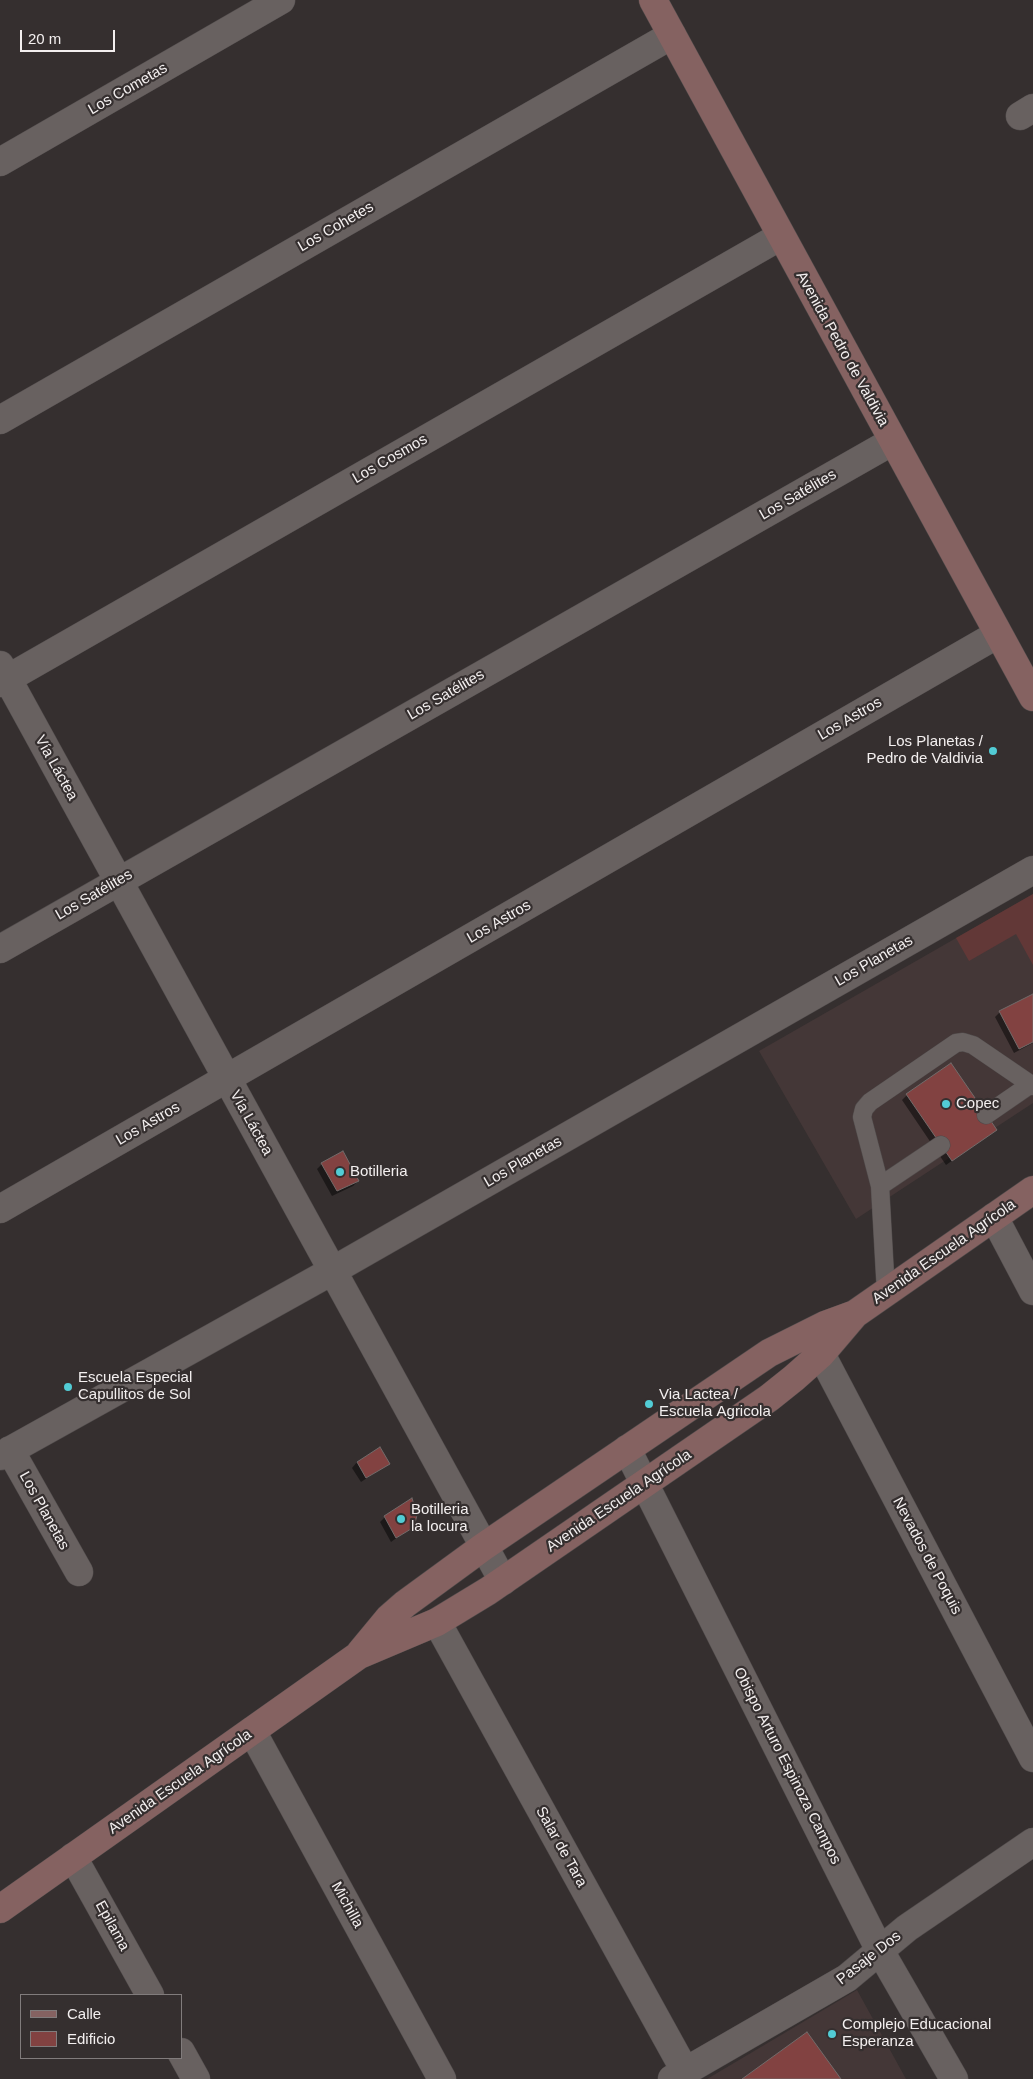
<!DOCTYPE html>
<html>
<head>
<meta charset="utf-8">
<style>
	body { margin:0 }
	#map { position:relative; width:1033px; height:2079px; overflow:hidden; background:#352f2f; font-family:Arial,sans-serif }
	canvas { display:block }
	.legend { position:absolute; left:20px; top:1994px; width:162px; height:65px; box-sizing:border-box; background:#352f2f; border:1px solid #817c7c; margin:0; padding:6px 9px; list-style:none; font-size:15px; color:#f3efef }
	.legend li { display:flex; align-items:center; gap:10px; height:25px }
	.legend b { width:25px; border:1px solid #817c7c }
	.scale { position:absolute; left:20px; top:30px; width:95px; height:22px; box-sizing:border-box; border:2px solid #f3efef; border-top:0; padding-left:6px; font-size:15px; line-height:18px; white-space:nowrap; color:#f3efef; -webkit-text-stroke:4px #352f2f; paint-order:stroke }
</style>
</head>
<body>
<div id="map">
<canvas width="1033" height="2079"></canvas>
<ul class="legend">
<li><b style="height:6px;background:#856261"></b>Calle</li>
<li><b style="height:14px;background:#824241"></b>Edificio</li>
</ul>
<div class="scale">20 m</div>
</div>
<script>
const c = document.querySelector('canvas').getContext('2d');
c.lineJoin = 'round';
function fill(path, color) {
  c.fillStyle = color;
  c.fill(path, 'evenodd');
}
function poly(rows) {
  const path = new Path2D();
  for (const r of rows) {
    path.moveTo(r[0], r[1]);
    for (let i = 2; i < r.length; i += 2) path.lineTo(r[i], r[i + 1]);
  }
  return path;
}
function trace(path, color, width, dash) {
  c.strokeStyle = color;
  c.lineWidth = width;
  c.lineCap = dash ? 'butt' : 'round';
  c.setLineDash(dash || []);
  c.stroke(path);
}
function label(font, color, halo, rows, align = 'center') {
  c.font = font + ' Arial,sans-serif';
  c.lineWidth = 4.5;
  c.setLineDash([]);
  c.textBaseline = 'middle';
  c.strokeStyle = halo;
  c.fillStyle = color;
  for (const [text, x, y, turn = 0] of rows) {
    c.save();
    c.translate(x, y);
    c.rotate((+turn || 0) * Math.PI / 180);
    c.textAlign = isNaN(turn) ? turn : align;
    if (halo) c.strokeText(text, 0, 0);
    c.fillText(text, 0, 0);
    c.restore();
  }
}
const built = poly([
	[1033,894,1033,1103,856,1219,759,1051],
	[857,1990,906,2079,707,2079]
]);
const green = poly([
	[1033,894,1033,965,1016,934,969,961,956,938]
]);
const shadow = poly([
	[1033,996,1033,1043,1014,1053,995,1017,1000,1012],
	[907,1095,995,1130,946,1165,902,1100],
	[322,1164,358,1181,353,1186,332,1196,317,1169],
	[357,1462,388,1464,361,1482,352,1468],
	[385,1517,410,1528,391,1542,380,1522]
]);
const building = poly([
	[1033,994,1033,1042,1019,1049,999,1011,1033,994],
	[951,1063,997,1130,952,1161,906,1094,951,1063],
	[343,1151,359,1181,337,1191,321,1163,343,1151],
	[380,1447,390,1464,366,1478,357,1462,380,1447],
	[412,1498,417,1515,415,1523,411,1529,396,1538,384,1516,412,1498],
	[807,2032,841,2079,742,2079,807,2032]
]);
const lane = poly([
	[986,1115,1031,1084],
	[880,1186,941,1145],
	[886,1293,880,1186,862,1117,864,1109,870,1102,956,1043,963,1042,973,1045,1033,1086]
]);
const street = poly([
	[1020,116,1033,108],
	[0,162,281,0],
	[0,420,672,35],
	[0,665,503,1581],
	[0,683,781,236],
	[0,949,893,441],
	[0,1209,998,634],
	[994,1217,1033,1291],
	[821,1354,1033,1758],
	[627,1449,879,1949,954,2079],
	[10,1450,79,1572],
	[0,1456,332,1271,1033,870],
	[437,1622,685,2071],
	[252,1731,442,2079],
	[73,1857,150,1995],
	[181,2052,196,2079],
	[672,2079,847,1978,907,1928,1033,1842]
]);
const secondary = poly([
	[653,0,1033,697],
	[360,1653,389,1618,405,1604,483,1547,769,1353,825,1325,855,1314,1033,1190],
	[0,1909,359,1655,437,1622,488,1591,769,1398,794,1378,821,1354,855,1314]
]);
const markers = [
	[993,751,5,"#52ccd5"],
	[946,1104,5,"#52ccd5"],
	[340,1172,5,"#52ccd5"],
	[68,1387,5,"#52ccd5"],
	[649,1404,5,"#52ccd5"],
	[401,1519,5,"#52ccd5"],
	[832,2034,5,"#52ccd5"]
];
const streetNames = [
	["Los Cometas",128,89,-30],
	["Los Cohetes",336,227,-30],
	["Avenida Pedro de Valdivia",842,349,61],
	["Los Cosmos",390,459,-30],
	["Los Satélites",798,495,-30],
	["Los Satélites",446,695,-30],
	["Los Astros",850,719,-30],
	["Vía Láctea",56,768,61],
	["Los Satélites",94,895,-30],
	["Los Astros",499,922,-30],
	["Los Planetas",874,961,-30],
	["Vía Láctea",251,1123,61],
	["Los Astros",148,1124,-30],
	["Los Planetas",523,1162,-30],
	["Avenida Escuela Agrícola",944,1252,-35],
	["Avenida Escuela Agrícola",619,1501,-34],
	["Los Planetas",44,1511,61],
	["Nevados de Poquis",927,1556,62],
	["Obispo Arturo Espinoza Campos",787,1766,63],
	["Avenida Escuela Agrícola",180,1782,-35],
	["Salar de Tara",561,1847,61],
	["Michilla",347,1905,61],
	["Epilama",112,1926,61],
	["Pasaje Dos",869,1958,-38]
];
const poiNames = [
	["Los Planetas /",983,742,"right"],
	["Pedro de Valdivia",983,759,"right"],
	["Copec",956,1104],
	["Botilleria",350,1172],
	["Escuela Especial",78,1378],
	["Capullitos de Sol",78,1395],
	["Via Lactea /",659,1395],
	["Escuela Agricola",659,1412],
	["Botilleria",411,1510],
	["la locura",411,1527],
	["Complejo Educacional",842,2025],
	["Esperanza",842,2042]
];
fill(built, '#443737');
fill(green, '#623837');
fill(shadow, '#0007');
fill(building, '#824241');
trace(building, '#726b6a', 1);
trace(lane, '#504b4b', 19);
trace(street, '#504b4b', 29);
trace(secondary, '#504b4b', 29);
trace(lane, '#686160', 18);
trace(street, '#686160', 28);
trace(secondary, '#856261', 28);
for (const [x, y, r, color] of markers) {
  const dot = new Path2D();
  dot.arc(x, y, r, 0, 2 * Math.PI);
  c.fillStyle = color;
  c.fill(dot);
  trace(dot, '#352f2f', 2);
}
label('15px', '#f3efef', '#352f2f', streetNames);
label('15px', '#f3efef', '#352f2f', poiNames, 'left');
</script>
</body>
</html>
